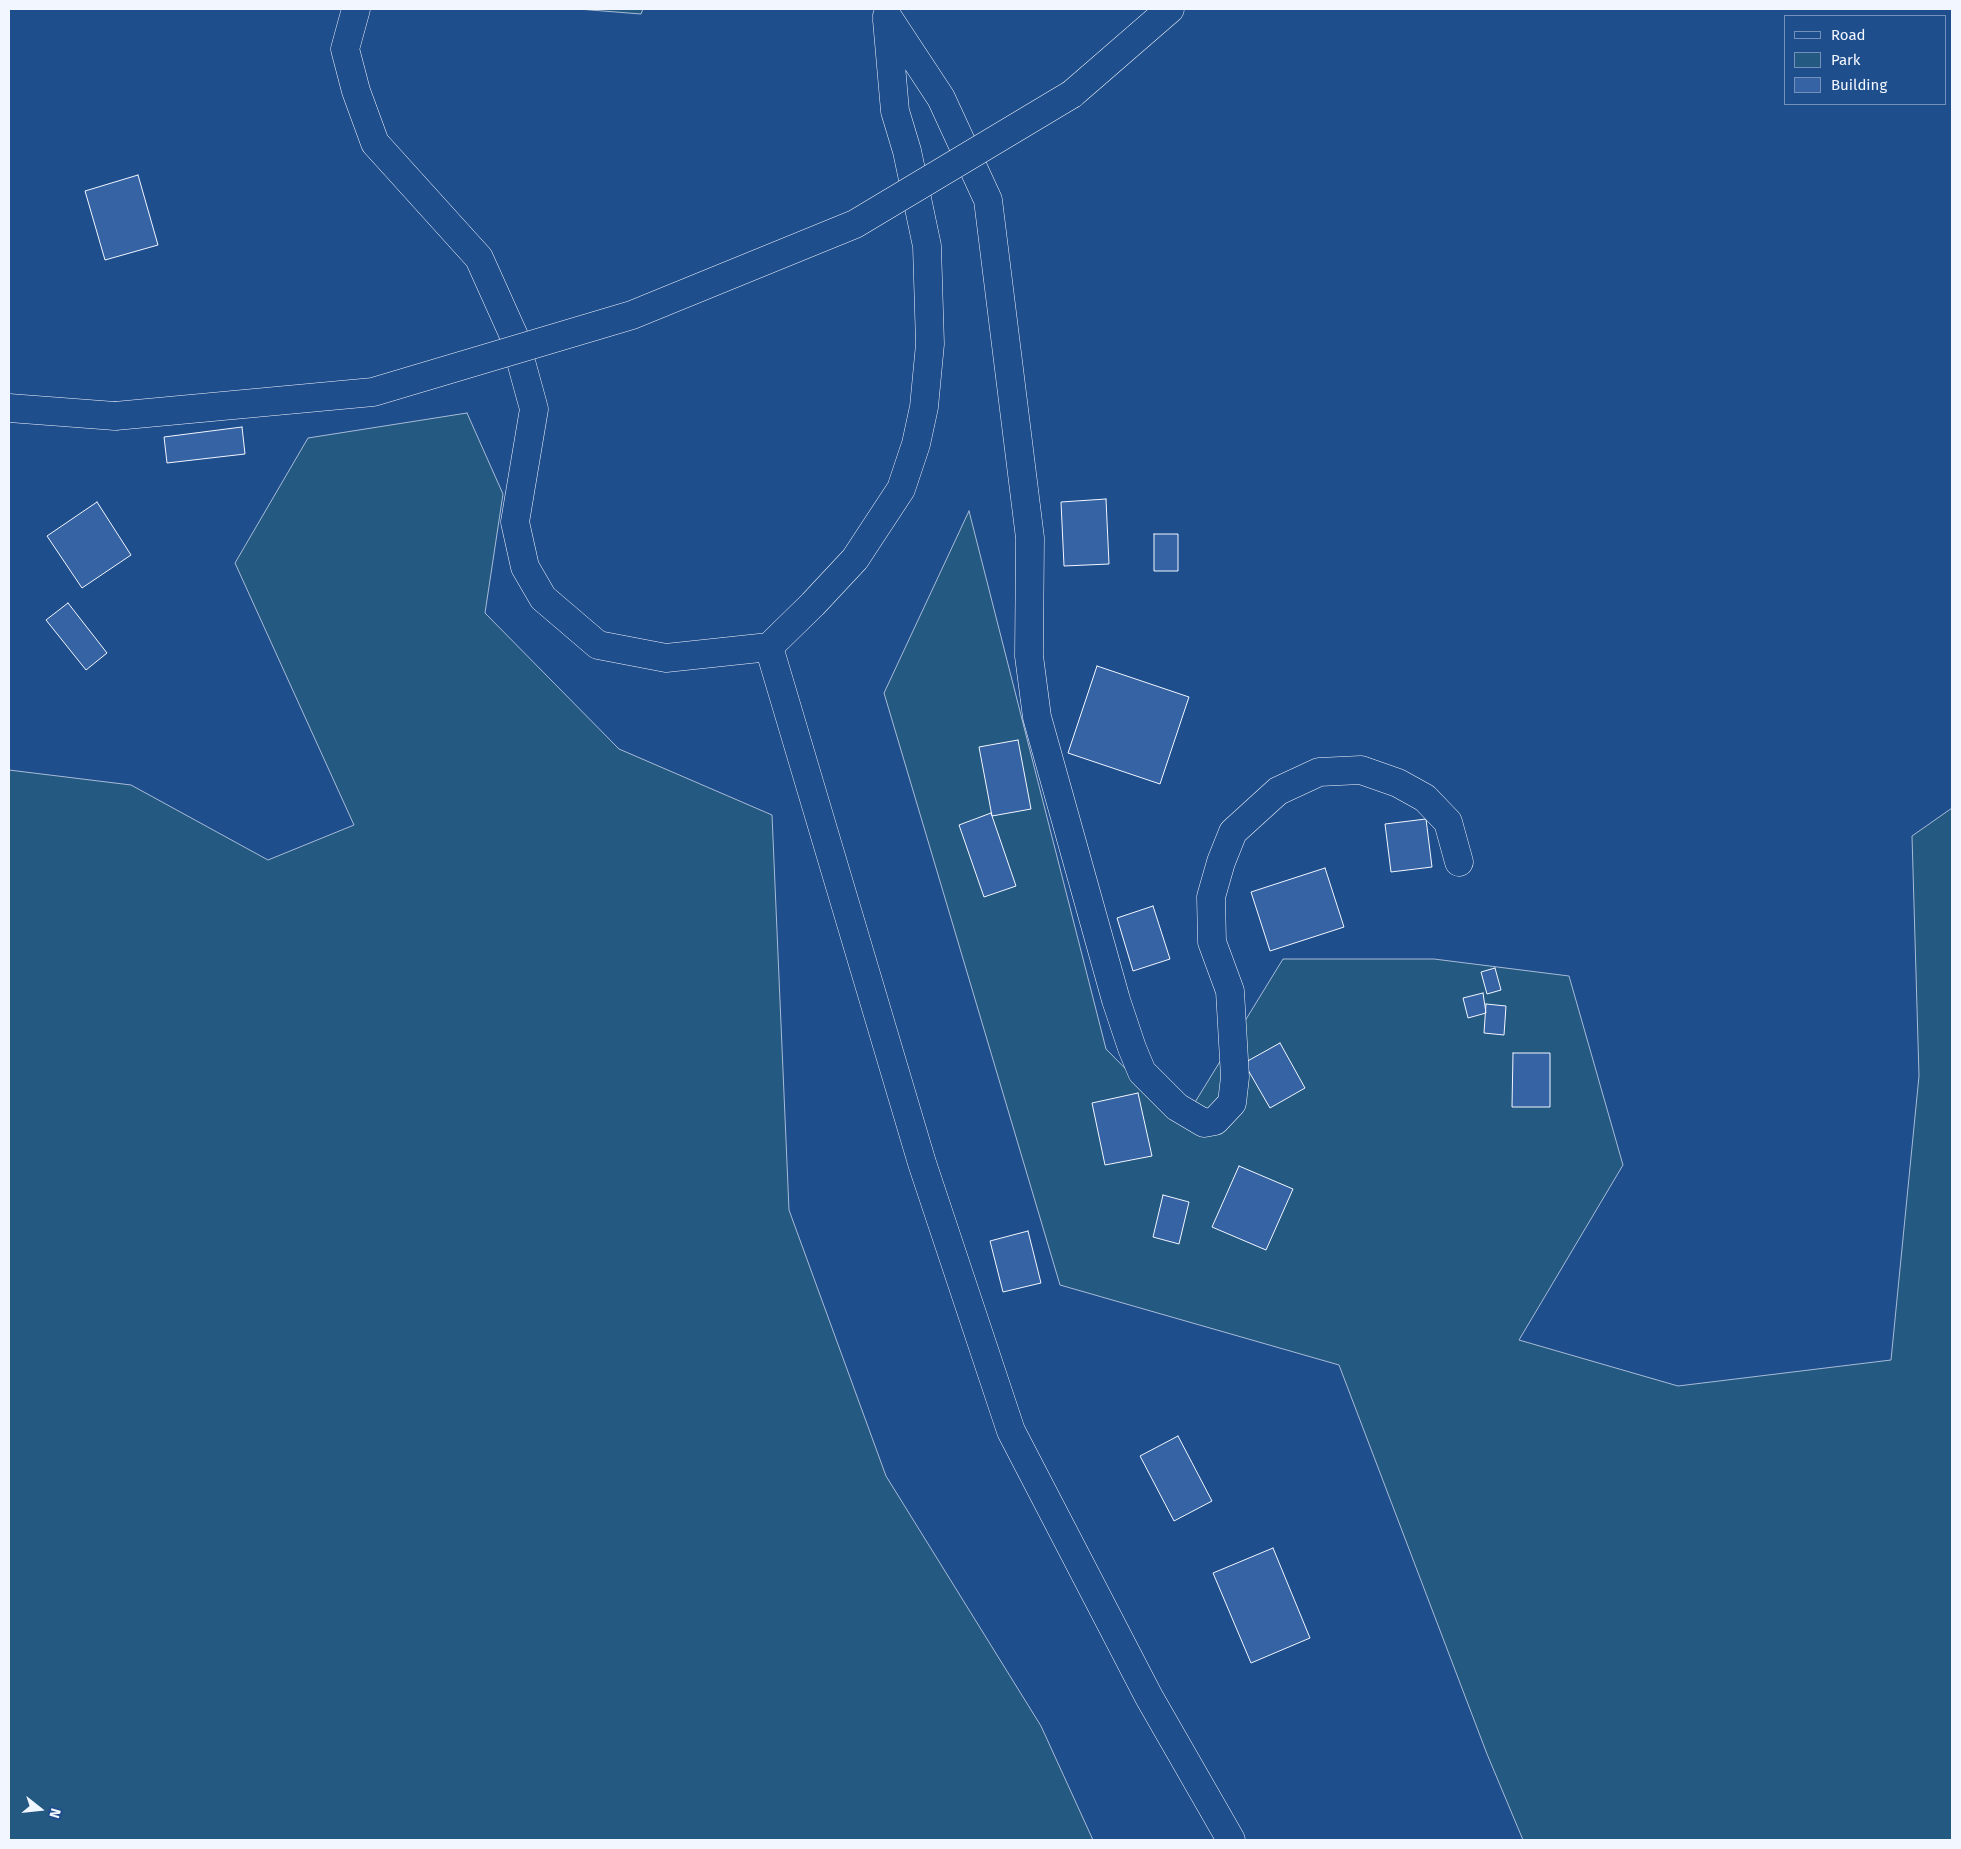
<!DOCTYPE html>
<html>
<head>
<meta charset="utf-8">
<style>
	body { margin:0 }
	#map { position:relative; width:1961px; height:1849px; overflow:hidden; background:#1f4e8c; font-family:"Fira Sans",sans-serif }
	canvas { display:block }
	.frame { position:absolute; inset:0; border:10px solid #f2f6ff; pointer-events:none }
	.legend { position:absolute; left:1784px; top:15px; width:162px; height:90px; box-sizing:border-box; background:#1f4e8c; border:1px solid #7391ba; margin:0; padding:6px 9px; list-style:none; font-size:15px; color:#f2f6ff }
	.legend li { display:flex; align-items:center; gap:10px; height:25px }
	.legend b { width:25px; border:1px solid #7391ba }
	.north { position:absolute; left:15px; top:1784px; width:50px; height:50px; -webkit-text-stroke:4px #1f4e8c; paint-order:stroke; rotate:106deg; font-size:14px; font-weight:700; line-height:20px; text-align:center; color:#f2f6ff }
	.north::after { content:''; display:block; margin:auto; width:18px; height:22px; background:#f2f6ff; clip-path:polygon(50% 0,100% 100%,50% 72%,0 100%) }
</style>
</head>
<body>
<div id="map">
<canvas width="1961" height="1849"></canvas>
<div class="frame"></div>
<ul class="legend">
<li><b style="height:6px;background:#1f4e8c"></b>Road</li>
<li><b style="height:14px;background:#245a82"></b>Park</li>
<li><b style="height:14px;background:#3563a3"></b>Building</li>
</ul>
<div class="north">N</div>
</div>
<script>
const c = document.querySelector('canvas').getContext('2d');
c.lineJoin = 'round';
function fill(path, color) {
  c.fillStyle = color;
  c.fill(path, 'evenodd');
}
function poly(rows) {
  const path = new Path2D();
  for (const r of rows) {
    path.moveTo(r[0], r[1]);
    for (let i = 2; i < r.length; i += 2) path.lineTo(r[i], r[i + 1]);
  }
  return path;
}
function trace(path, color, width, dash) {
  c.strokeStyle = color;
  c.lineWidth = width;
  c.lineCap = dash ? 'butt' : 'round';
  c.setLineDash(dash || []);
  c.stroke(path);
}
const green = poly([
	[578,9,643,9,641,14,578,9],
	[467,413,503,494,485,613,619,749,772,815,789,1210,886,1476,1041,1726,1093,1840,9,1840,9,770,131,785,268,860,354,825,235,563,308,438,467,413],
	[969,511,1106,1049,1181,1125,1283,959,1434,959,1569,976,1623,1165,1519,1340,1678,1386,1891,1360,1919,1076,1912,836,1952,808,1952,1840,1523,1840,1487,1754,1339,1365,1060,1285,884,693,969,511]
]);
const building = poly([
	[138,175,158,245,105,260,85,191,138,175],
	[242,427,245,454,167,463,164,437,242,427],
	[1106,499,1109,564,1064,566,1061,502,1106,499],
	[97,502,131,555,82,588,47,536,97,502],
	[1154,534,1178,534,1178,571,1154,571,1154,534],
	[68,603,107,653,86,670,46,620,68,603],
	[1097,666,1189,697,1160,784,1068,753,1097,666],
	[1018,740,1031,809,992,816,979,747,1018,740],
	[991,813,1016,886,984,897,959,825,991,813],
	[1426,819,1432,867,1391,872,1385,824,1426,819],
	[1325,868,1344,927,1270,951,1251,892,1325,868],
	[1153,906,1170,959,1133,971,1117,918,1153,906],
	[1495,968,1501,990,1487,994,1481,972,1495,968],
	[1483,993,1486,1013,1468,1018,1463,998,1483,993],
	[1486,1004,1506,1006,1504,1035,1484,1033,1486,1004],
	[1280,1043,1305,1088,1270,1108,1244,1063,1280,1043],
	[1513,1053,1550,1053,1550,1107,1512,1107,1513,1053],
	[1138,1093,1152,1156,1105,1165,1092,1103,1138,1093],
	[1239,1166,1293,1189,1266,1250,1212,1227,1239,1166],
	[1163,1195,1189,1202,1179,1244,1153,1237,1163,1195],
	[1028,1231,1041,1283,1003,1292,990,1241,1028,1231],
	[1178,1436,1212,1501,1174,1521,1140,1456,1178,1436],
	[1273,1548,1310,1638,1251,1663,1213,1573,1273,1548]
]);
const street = poly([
	[356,9,345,49,356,91,375,143,479,258,514,336,534,409,515,522,525,567,543,598,598,645,666,658,769,647,813,604,855,559,901,489,916,444,924,407,930,344,927,246,907,151,895,111,887,20],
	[887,16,941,98,988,200,1030,538,1029,656,1037,717,1116,1000,1132,1048,1142,1072,1177,1107,1204,1123,1215,1121,1232,1103,1235,1077,1230,991,1212,942,1211,897,1221,862,1233,832,1278,791,1319,772,1361,770,1398,783,1425,798,1448,822,1459,862],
	[769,647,922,1163,1011,1431,1149,1697,1231,1840]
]);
const primary = poly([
	[1072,94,1170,9],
	[9,408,115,416]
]);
const primaryBridge = poly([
	[115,416,373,392,632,315,855,224,1072,94]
]);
fill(green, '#245a82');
trace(green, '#a8bbd7', 1);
fill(building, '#3563a3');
trace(building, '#f2f6ff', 1);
trace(street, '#f2f6ff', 29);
trace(primary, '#f2f6ff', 29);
trace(street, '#1f4e8c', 28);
trace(primary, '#1f4e8c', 28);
trace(primaryBridge, '#f2f6ff', 29, []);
trace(primaryBridge, '#1f4e8c', 28);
</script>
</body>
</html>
